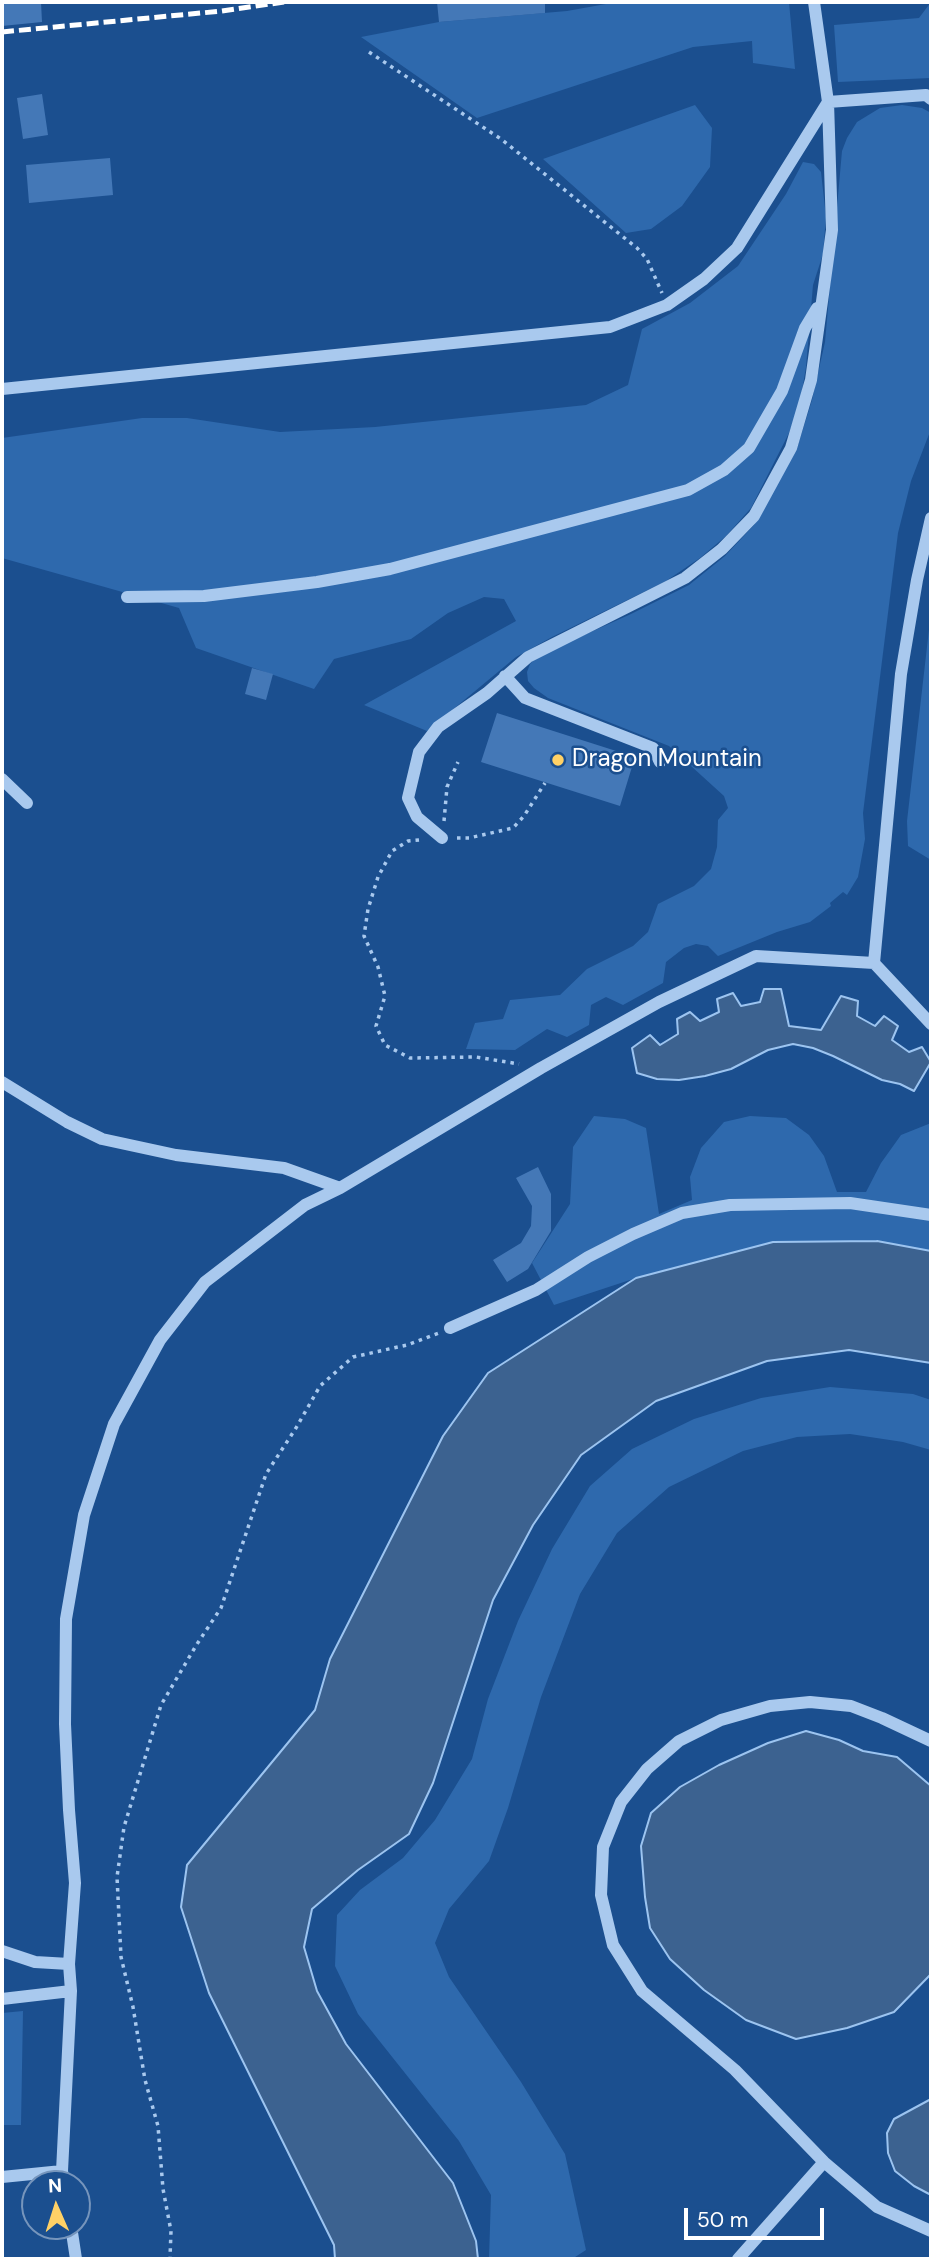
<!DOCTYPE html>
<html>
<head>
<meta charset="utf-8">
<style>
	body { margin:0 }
	#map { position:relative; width:933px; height:2261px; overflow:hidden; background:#1b4f8f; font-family:"DM Sans",sans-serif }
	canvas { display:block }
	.frame { position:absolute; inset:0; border:4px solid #fff; pointer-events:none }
	.north { position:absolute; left:21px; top:2170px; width:70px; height:70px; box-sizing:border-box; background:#1b4f8f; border:2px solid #7695bc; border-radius:50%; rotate:357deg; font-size:19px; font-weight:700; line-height:28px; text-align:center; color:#fff }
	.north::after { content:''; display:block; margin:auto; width:24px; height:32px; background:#ffd166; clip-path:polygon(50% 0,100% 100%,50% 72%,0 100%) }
	.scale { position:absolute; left:684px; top:2208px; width:140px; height:32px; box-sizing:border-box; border:4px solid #fff; border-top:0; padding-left:9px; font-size:21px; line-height:24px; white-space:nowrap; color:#fff; -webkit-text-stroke:5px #1b4f8f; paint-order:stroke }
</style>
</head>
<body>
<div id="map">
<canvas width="933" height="2261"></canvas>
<div class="frame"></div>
<div class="north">N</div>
<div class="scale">50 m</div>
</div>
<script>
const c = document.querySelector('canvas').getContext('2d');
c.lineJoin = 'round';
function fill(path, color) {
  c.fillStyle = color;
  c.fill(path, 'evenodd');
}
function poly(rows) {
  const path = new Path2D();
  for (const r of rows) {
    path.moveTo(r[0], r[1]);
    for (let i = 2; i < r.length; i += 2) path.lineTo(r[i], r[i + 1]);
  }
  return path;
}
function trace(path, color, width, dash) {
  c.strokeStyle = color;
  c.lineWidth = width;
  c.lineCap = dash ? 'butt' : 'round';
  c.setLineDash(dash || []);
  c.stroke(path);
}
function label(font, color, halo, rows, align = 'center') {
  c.font = font + ' "DM Sans",sans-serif';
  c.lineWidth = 5;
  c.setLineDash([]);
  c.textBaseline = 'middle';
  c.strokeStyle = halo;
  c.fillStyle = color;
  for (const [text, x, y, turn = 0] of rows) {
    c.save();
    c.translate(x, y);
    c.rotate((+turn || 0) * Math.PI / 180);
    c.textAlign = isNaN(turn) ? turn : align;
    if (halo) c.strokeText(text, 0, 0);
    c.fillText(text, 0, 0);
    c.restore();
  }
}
const green = poly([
	[617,2,789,2,795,69,753,63,752,41,693,47,477,118,361,37,439,22,567,11],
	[931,2,931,78,838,82,834,25,919,18],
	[695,105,712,128,710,167,682,206,651,229,626,233,543,159],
	[902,105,922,108,931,113,931,429,911,481,898,533,863,813,865,839,858,877,847,895,843,892,830,903,831,906,810,922,777,932,718,956,708,946,696,944,684,948,666,962,663,983,623,1005,606,997,591,1005,589,1025,567,1037,547,1029,515,1050,466,1049,475,1023,503,1019,510,1000,560,995,587,969,633,946,648,932,658,904,694,886,711,869,717,847,718,820,728,808,724,796,669,746,548,698,534,688,528,681,527,672,530,664,537,656,631,614,689,585,725,556,754,525,798,445,812,400,825,342,842,151,847,138,857,122,880,108],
	[803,162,814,164,821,172,826,217,823,254,813,285,806,367,800,403,789,433,751,508,726,536,700,558,666,581,552,637,516,657,427,731,364,705,516,621,504,599,484,597,448,613,411,639,334,659,314,689,196,648,179,608,2,558,2,438,142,418,187,418,280,432,375,427,586,405,628,385,642,329,690,303,738,266,786,194],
	[931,612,931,860,908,846,907,821],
	[594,1116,625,1119,646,1128,659,1214,692,1200,690,1177,701,1148,724,1122,750,1116,786,1118,809,1135,824,1156,837,1192,866,1192,881,1163,901,1135,931,1123,931,1251,877,1241,773,1242,636,1278,554,1305,532,1263,570,1204,573,1147],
	[830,1387,913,1394,931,1400,931,1450,903,1442,850,1434,797,1437,743,1451,669,1487,617,1533,580,1594,541,1697,508,1808,489,1861,449,1909,435,1943,449,1977,521,2082,565,2154,586,2250,572,2259,489,2259,491,2195,459,2141,358,2014,335,1966,337,1915,360,1890,403,1858,435,1820,472,1759,488,1699,518,1621,552,1549,590,1486,632,1449,694,1419,761,1398],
	[23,2011,21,2125,2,2125,2,2013]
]);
const water = poly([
	[764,989,781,989,789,1026,821,1030,841,996,858,1001,857,1016,875,1026,884,1016,898,1026,892,1040,909,1052,922,1047,931,1062,914,1091,900,1084,882,1080,833,1056,813,1048,793,1044,768,1050,731,1069,705,1076,679,1080,657,1079,637,1073,632,1048,650,1035,660,1045,678,1034,677,1019,690,1012,700,1021,719,1012,717,999,733,993,741,1006,760,1002,764,989],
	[877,1241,931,1251,931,1363,849,1350,767,1361,656,1401,581,1455,533,1525,493,1600,433,1783,409,1834,358,1870,312,1909,304,1947,317,1991,346,2044,453,2183,476,2241,478,2259,335,2259,334,2245,209,1993,181,1907,187,1865,315,1710,330,1659,443,1436,488,1373,636,1278,773,1242,877,1241],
	[806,1731,839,1740,863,1751,897,1757,931,1786,931,1974,894,2012,847,2028,796,2039,746,2020,704,1990,670,1959,650,1928,645,1897,641,1846,651,1813,680,1787,719,1765,768,1743,806,1731],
	[931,2099,931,2195,914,2186,895,2171,888,2153,887,2133,894,2119,931,2099]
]);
const building = poly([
	[2,2,41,2,42,22,2,26],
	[437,2,545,2,545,13,439,22],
	[42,94,48,135,23,139,17,98],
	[110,158,113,195,29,203,26,165],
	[252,668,273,674,266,700,245,694],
	[497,713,635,757,620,806,481,762],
	[538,1167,551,1194,551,1231,528,1269,507,1282,493,1260,521,1243,531,1226,532,1206,516,1178]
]);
const path = poly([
	[369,52,501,139,637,248,647,259,662,293],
	[444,821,447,787,458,762],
	[457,838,469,838,513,828,524,816,545,783],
	[419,840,408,841,392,851,378,877,368,909,364,936,378,967,385,996,376,1026,385,1045,410,1058,476,1057,519,1064],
	[168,2259,170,2258,171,2231,163,2189,158,2126,145,2080,133,2007,121,1957,117,1877,124,1827,161,1705,197,1644,221,1608,266,1474,296,1428,320,1386,353,1357,407,1345,439,1333]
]);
const minor = poly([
	[2,389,610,327,667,305,704,279,737,248,828,102,926,95,931,99],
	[931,518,917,580,901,674,874,963,931,1024],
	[127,597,204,596,317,582,390,569,688,490,724,470,749,448,782,391,805,328,817,308],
	[505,676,525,698,653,748,660,762],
	[2,779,27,803],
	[442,838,417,817,408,798,419,752,438,727,487,693,528,657,685,578,722,549,754,516,791,448,811,380,832,230,828,102,814,2],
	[2,1082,67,1122,102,1139,176,1155,284,1168,340,1188],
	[450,1328,536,1290,588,1257,633,1234,682,1213,730,1205,850,1203,931,1215],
	[931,1741,882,1718,851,1706,810,1702,770,1706,721,1720,679,1741,647,1769,621,1802,603,1847,601,1895,613,1945,642,1991,735,2070,824,2162,877,2207,931,2231],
	[2,1951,35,1962,69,1964],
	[2,1999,71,1991],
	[2,2177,62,2171],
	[64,2184,62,2171,71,1991,69,1964,75,1883,69,1810,65,1724,66,1619,84,1515,114,1424,160,1340,205,1282,305,1205,340,1188,541,1068,659,1002,756,956,874,963],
	[71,2226,76,2259],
	[738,2259,824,2162]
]);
const rail = poly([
	[2,32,222,11,284,2]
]);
const markers = [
	[558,760,7,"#ffd166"]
];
const poiNames = [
	["Dragon Mountain",572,760]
];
fill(green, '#2e69ad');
fill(water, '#3c6290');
trace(water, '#9cc4f0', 2);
fill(building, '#4478b7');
trace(path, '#a9c9ee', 3.5, [3.5, 5]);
trace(minor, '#a9c9ee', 12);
trace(rail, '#fff', 5, [12, 5]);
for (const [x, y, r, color] of markers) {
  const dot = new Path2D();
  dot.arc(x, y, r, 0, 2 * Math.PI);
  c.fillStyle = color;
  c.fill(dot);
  trace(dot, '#1b4f8f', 2.5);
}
label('24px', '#fff', '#1b4f8f', poiNames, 'left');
</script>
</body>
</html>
